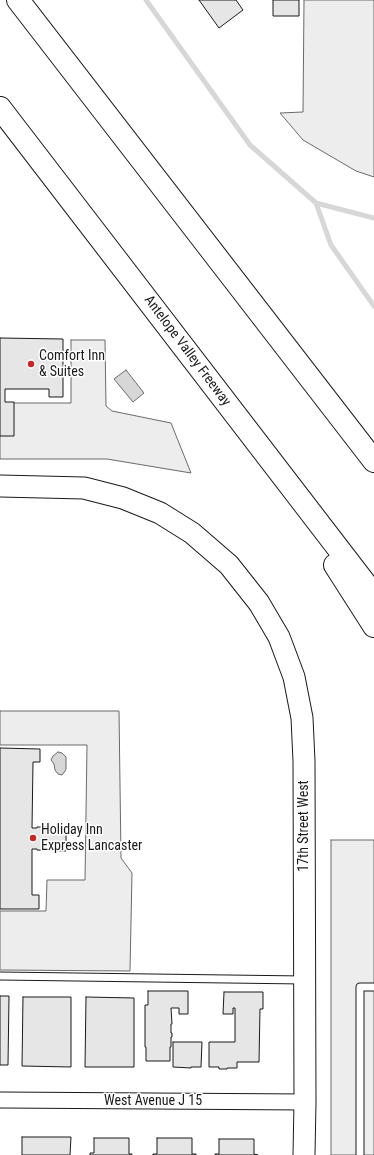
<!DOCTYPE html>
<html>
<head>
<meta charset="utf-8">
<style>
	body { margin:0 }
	canvas { display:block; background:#fff }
</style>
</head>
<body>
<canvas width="374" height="1155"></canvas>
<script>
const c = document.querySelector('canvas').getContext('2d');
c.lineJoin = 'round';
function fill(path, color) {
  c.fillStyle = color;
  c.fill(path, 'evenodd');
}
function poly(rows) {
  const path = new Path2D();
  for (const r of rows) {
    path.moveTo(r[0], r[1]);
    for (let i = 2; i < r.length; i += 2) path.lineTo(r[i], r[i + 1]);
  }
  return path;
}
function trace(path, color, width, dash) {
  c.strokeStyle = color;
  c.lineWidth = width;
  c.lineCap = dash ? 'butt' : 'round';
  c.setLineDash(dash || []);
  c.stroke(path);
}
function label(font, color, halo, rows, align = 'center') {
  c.font = font + ' "Roboto Condensed",sans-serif';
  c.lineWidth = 3;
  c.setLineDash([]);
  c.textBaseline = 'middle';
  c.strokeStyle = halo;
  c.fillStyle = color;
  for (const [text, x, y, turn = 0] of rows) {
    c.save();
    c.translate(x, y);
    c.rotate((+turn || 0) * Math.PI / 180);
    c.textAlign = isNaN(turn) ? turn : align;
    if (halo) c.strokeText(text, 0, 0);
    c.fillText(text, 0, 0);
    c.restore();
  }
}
const built = poly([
	[304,0,374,0,374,177,356,171,303,140,280,113,303,112,304,0],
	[71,340,105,340,106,406,112,411,171,423,191,473,107,459,0,459,0,403,71,403,71,340],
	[0,711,119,711,121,858,132,873,130,971,0,970,0,911,46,911,47,880,85,880,87,745,0,745,0,711],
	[331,840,374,840,374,1155,331,1155,331,840]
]);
const water = poly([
	[126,370,144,393,133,402,114,379,126,370],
	[58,752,62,753,66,757,66,769,65,771,62,775,58,774,55,770,54,764,51,760,53,756,58,752]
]);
const stream = poly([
	[146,0,250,145,316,203,374,218],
	[316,203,331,245,374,306]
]);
const building = poly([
	[199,0,236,0,243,10,219,28,199,0],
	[273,0,299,0,299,16,273,16,273,0],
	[0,338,63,339,63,397,49,397,49,389,5,389,5,402,14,402,14,436,0,436,0,338],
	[0,748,40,749,40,762,33,762,32,828,37,828,37,827,66,827,66,851,37,850,37,849,32,849,32,895,39,895,39,909,0,909,0,748],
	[148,991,188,991,188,1014,179,1014,179,1008,171,1008,172,1024,171,1024,171,1033,172,1033,172,1037,171,1037,171,1047,170,1047,170,1061,146,1061,146,1047,145,1047,145,1005,148,1005,148,991],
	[224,992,263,992,263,1009,260,1009,259,1062,237,1062,237,1068,227,1068,227,1069,219,1069,219,1067,209,1067,209,1042,235,1042,235,1008,233,1008,233,1014,223,1014,224,992],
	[0,996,9,996,8,1065,0,1065,0,996],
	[23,997,71,997,71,1067,22,1066,23,997],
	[86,997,134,998,134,1067,85,1067,86,997],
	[173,1042,202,1042,201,1067,191,1067,191,1068,173,1067,173,1042],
	[22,1137,71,1137,70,1155,22,1155,22,1137],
	[94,1138,129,1138,129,1154,132,1154,132,1155,90,1155,90,1153,94,1153,94,1138],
	[157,1138,192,1138,192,1154,196,1154,196,1155,153,1155,153,1154,157,1154,157,1138],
	[219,1139,254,1139,254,1154,258,1155,215,1155,215,1154,219,1154,219,1139]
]);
const lane = poly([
	[0,976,304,980],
	[360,1155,360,987,374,987]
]);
const street = poly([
	[0,1100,305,1102]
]);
const secondary = poly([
	[0,486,84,488,123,498,160,513,192,533,229,565,259,603,279,637,294,677,302,718,304,761,305,1102,304,1155]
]);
const highway = poly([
	[18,0,374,461],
	[0,108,374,595],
	[335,565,374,626]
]);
const markers = [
	[31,364,4,"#c62828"],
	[33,838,4,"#c62828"]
];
const streetNames = [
	["Antelope Valley Freeway",187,351,53],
	["17th Street West",304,826,-90],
	["West Avenue J 15",153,1101]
];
const poiNames = [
	["Comfort Inn",39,356],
	["& Suites",39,372],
	["Holiday Inn",41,830],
	["Express Lancaster",41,846]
];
fill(built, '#ededed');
trace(built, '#6a6a6a', 1);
fill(water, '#d7d7d7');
trace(water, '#6a6a6a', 1);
trace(stream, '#d7d7d7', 5);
fill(building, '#e6e6e6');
trace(building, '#1a1a1a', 1);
trace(lane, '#1a1a1a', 9);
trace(street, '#1a1a1a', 17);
trace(secondary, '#1a1a1a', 23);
trace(highway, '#1a1a1a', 24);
trace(lane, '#fff', 7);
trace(street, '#fff', 15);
trace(secondary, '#fff', 21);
trace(highway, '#fff', 22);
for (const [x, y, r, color] of markers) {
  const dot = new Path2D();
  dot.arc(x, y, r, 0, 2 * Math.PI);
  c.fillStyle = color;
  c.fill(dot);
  trace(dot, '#fff', 1.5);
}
label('14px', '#1a1a1a', '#fff', streetNames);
label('14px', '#1a1a1a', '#fff', poiNames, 'left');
</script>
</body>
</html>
